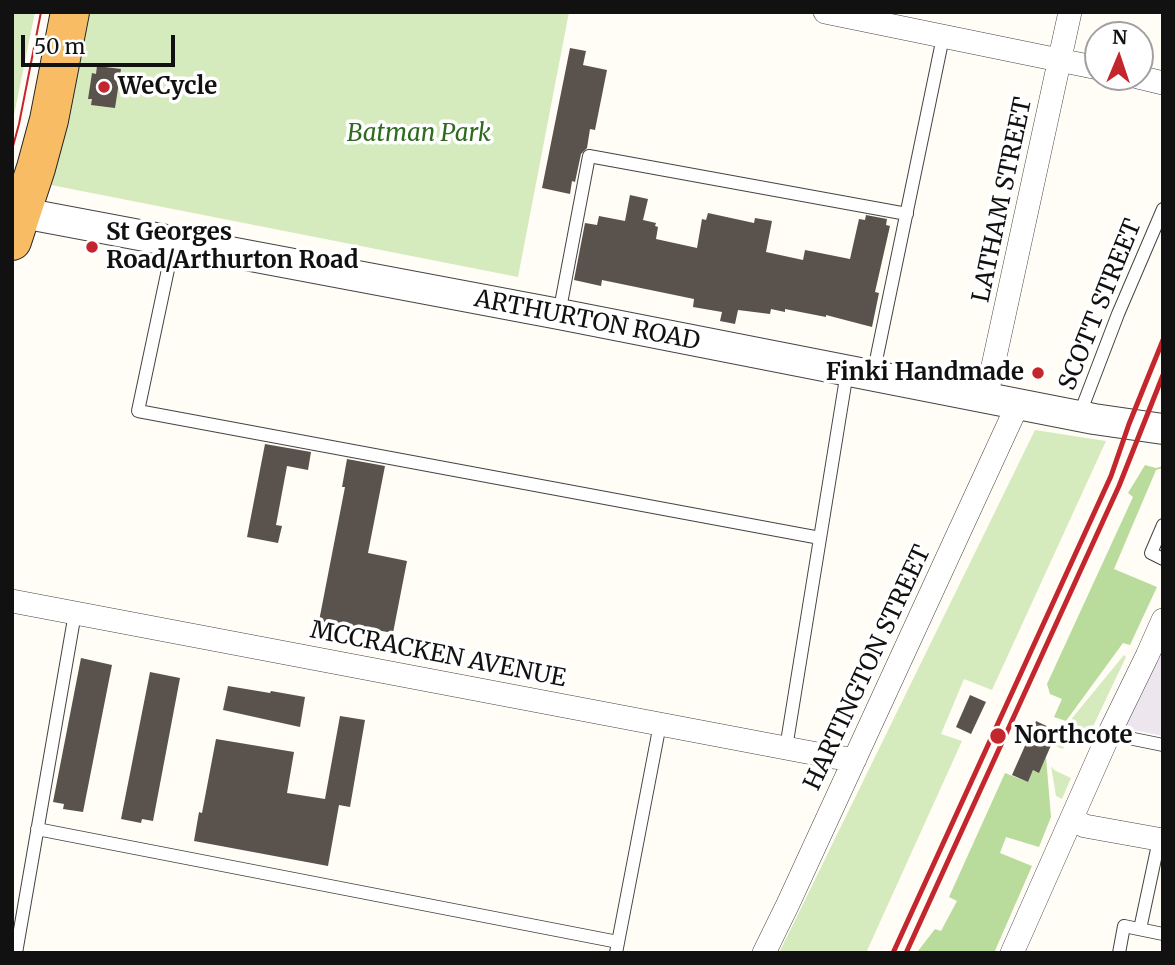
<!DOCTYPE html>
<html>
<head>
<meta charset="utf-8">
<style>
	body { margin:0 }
	#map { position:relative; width:1175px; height:965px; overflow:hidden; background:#fffdf5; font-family:Merriweather,serif }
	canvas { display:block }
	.frame { position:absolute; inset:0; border:14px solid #111; pointer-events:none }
	.north { position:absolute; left:1084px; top:21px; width:70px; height:70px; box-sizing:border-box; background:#fff; border:2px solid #a0a0a0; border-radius:50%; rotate:2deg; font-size:19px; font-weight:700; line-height:28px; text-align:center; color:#111 }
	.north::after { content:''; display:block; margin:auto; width:24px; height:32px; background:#c4262e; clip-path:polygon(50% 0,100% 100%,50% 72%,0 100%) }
	.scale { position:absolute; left:21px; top:35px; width:154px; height:32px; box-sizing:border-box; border:4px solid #111; border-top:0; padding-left:9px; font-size:21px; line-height:24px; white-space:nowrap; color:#111; -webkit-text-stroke:5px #fff; paint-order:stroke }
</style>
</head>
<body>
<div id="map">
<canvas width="1175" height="965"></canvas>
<div class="frame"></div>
<div class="north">N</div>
<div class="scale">50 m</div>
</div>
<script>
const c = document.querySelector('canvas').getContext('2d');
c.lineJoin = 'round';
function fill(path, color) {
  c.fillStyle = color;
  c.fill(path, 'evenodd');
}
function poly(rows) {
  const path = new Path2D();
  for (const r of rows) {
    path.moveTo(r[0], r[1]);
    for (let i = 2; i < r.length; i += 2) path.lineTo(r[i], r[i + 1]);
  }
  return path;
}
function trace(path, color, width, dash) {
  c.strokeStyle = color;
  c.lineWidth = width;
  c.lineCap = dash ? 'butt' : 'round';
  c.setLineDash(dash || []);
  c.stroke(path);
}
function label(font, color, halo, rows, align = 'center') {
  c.font = font + ' Merriweather,serif';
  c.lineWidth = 7;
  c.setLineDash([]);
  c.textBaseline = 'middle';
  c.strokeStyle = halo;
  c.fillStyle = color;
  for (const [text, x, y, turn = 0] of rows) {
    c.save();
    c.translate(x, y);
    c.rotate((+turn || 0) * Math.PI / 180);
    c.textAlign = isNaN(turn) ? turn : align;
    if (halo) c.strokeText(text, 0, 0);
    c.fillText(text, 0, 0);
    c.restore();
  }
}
const industrial = poly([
	[1163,641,1163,736,1123,728]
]);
const green = poly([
	[12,12,35,12,12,125],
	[83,12,569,12,518,277,46,184],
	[1035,430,1106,441,992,690,964,679,941,734,962,741,866,953,779,953],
	[1124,655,1126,657,1087,739,1070,732,1063,749,1055,746,1073,717],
	[1051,766,1054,770,1071,778,1062,799,1056,796]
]);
const forest = poly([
	[1145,465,1156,468,1163,466,1163,468,1156,470,1114,569,1157,587,1130,645,1123,643,1066,721,1054,717,1062,699,1050,694,1047,684,1133,497,1128,493],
	[1046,757,1051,817,1039,847,1006,837,1000,853,1032,866,994,953,922,953,918,951,935,929,941,931,957,901,949,897,1005,773,1028,782,1033,770,1039,772]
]);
const building = poly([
	[570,48,586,51,583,65,607,70,595,130,590,129,587,148,581,154,575,182,572,181,570,194,542,188],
	[97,66,121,69,115,108,91,105,92,99,88,99,92,73,96,74],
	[630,195,648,199,643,220,656,223,655,226,658,227,656,239,697,248,702,219,706,220,708,213,754,223,755,218,772,221,766,252,803,260,805,250,850,259,859,219,865,220,866,215,887,219,886,225,890,226,875,292,879,293,872,327,826,315,826,317,785,309,785,312,771,309,770,314,738,310,735,324,720,321,722,312,693,307,694,299,602,280,601,286,574,280,585,223,597,225,599,216,625,221],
	[265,444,311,452,308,470,287,466,276,525,282,526,278,543,247,537],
	[347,459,385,466,368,553,407,561,393,633,354,626,354,628,319,621,345,487,342,487],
	[81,658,112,665,83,812,63,809,64,804,53,802],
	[150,672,180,678,153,821,142,819,141,823,121,819],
	[228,686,270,693,271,691,305,697,300,727,223,710],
	[970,695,986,702,971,734,956,727],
	[340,716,365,720,350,807,339,805,328,866,194,841,199,812,202,813,216,739,294,752,287,793,325,799],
	[1036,721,1053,729,1047,741,1052,743,1039,773,1033,770,1028,782,1012,775]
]);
const service = poly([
	[174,241,138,411,820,538],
	[559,314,589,156,907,214],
	[873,375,943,37],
	[1079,416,1118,314,1163,209],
	[1163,525,1151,553,1163,559],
	[1109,734,1163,745],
	[786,748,847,372],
	[37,829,618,942],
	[1140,929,1159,840],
	[16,953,75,613],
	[616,953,660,724],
	[1119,953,1124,926,1163,934]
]);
const minor = poly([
	[825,12,1098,68],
	[1138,77,1163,83],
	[986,398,1070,12],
	[12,601,833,757,855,759],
	[1072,820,1085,826,1163,840],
	[764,953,788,904,1018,404],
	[1012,953,1109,734,1147,656,1163,620]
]);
const tertiary = poly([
	[12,211,559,314,1094,419,1163,429]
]);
const trunk = poly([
	[12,241,36,168,49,120,70,12]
]);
const tram = poly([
	[12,150,19,124,41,12]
]);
const rail = poly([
	[893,953,1111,476,1129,424,1163,340],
	[906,953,1119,486,1163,375]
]);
const markers = [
	[104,87,7,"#c4262e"],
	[92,247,7,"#c4262e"],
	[1038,373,7,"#c4262e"],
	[998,736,9,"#c4262e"]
];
const poiNames = [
	["WeCycle",118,87],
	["St Georges",106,233],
	["Road/Arthurton Road",106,261],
	["Finki Handmade",1024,373,"right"],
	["Northcote",1014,736]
];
const parkNames = [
	["Batman Park",419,134]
];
const streetNames = [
	["LATHAM STREET",1003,200,-78],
	["SCOTT STREET",1101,305,-68],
	["ARTHURTON ROAD",587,321,11],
	["MCCRACKEN AVENUE",438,655,11],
	["HARTINGTON STREET",868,668,-65]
];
fill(industrial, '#eee6ef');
fill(green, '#d5ebbd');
fill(forest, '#b9dc9c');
fill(building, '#5a524d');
trace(service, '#444', 14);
trace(minor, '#444', 24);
trace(tertiary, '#444', 32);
trace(trunk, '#222', 40);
trace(service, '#fff', 12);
trace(minor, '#fff', 23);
trace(tertiary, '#fff', 30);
trace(trunk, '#f7bc64', 38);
trace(tram, '#c4262e', 2);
trace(rail, '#c4262e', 5);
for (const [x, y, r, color] of markers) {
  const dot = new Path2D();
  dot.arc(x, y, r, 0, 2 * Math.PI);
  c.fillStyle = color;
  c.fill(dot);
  trace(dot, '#fff', 2.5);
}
label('bold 24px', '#111', '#fff', poiNames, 'left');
label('italic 24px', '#2f6b1f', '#fff', parkNames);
label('24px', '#111', '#fff', streetNames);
</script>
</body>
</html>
